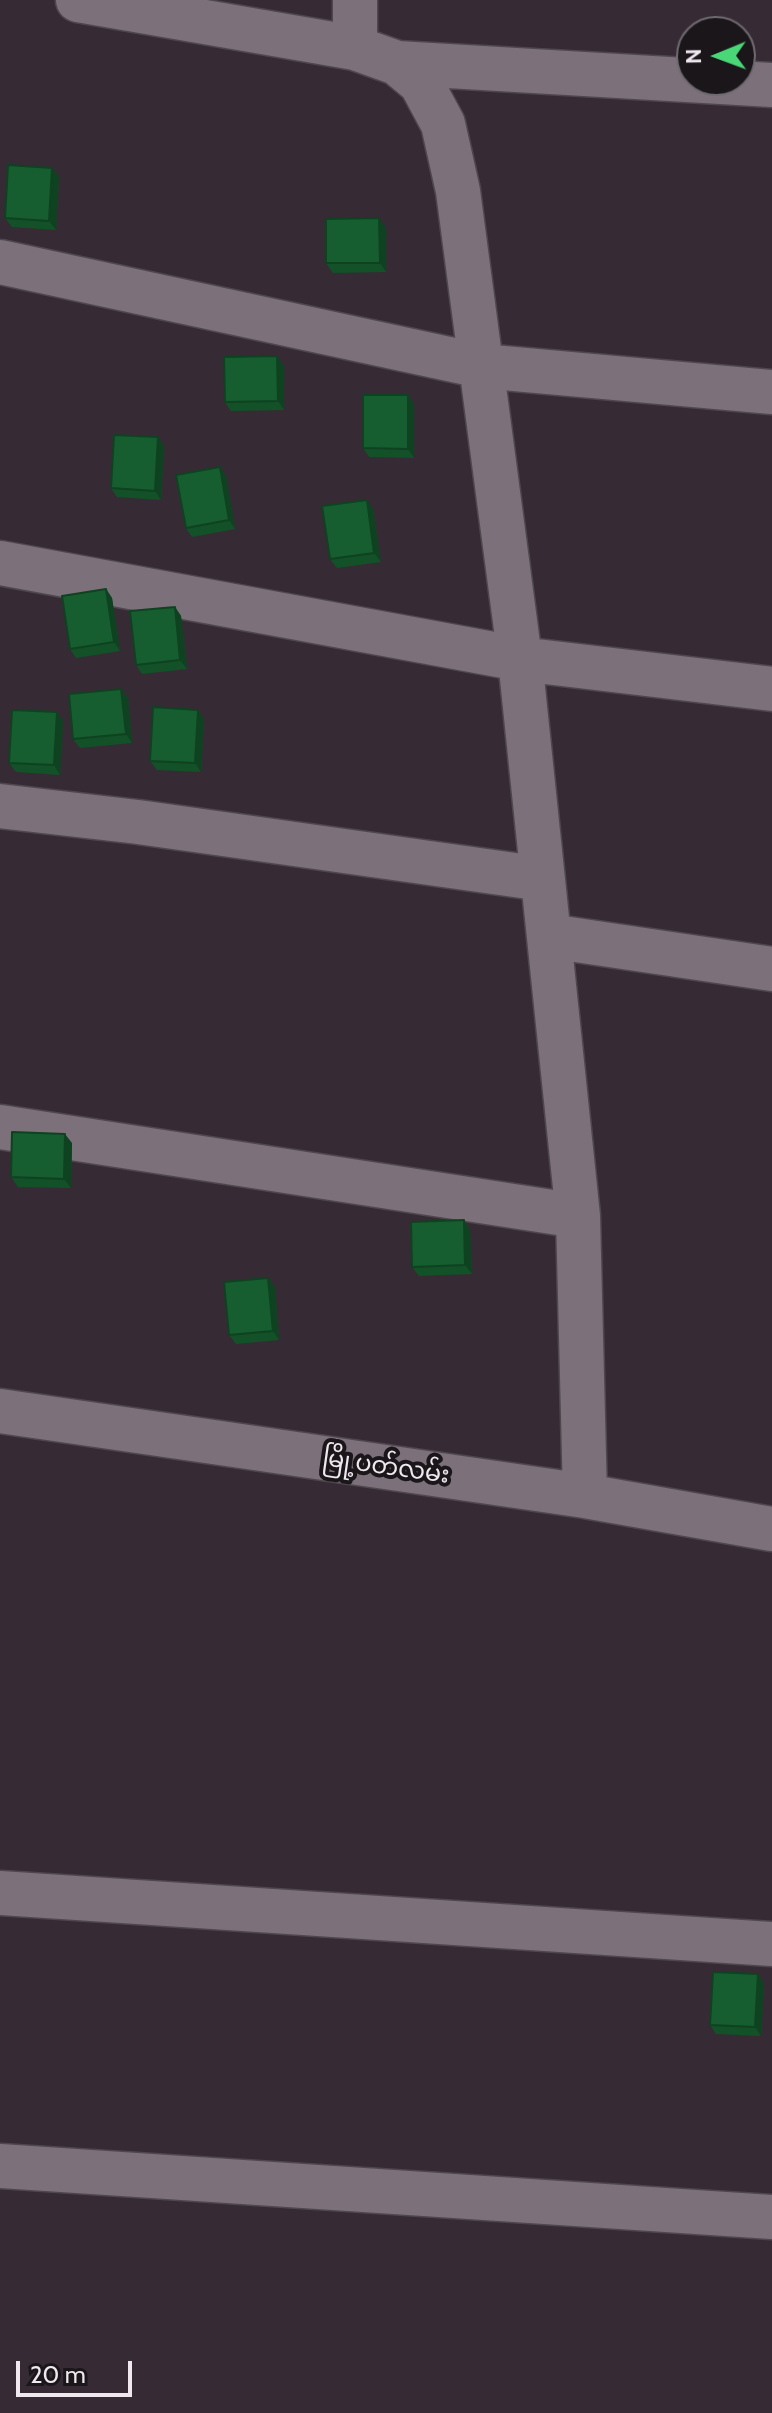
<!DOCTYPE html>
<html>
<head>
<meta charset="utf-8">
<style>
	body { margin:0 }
	#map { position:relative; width:772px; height:2413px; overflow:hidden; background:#362b35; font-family:Cabin,sans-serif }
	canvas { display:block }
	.north { position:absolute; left:676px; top:16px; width:80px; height:80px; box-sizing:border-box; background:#1a161a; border:2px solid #6f6a6f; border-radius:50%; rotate:269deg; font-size:22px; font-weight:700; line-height:32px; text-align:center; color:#efe8ee }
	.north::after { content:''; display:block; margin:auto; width:28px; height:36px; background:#4ad778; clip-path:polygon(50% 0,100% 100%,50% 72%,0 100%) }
	.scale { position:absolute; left:16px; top:2361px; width:116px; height:36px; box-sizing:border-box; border:4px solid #efe8ee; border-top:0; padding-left:10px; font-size:24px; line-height:28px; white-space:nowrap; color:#efe8ee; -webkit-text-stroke:6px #1a161a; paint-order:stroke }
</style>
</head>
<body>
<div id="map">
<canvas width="772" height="2413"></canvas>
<div class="north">N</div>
<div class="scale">20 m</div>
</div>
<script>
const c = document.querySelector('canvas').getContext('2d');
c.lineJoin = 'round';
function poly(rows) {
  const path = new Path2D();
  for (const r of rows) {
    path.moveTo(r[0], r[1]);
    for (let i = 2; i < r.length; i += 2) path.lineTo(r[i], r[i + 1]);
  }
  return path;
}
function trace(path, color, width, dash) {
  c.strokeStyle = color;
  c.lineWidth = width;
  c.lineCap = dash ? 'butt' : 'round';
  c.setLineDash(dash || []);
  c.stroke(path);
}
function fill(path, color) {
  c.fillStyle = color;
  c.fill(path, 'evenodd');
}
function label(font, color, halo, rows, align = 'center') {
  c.font = font + ' Cabin,"Noto Sans Myanmar",sans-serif';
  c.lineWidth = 8;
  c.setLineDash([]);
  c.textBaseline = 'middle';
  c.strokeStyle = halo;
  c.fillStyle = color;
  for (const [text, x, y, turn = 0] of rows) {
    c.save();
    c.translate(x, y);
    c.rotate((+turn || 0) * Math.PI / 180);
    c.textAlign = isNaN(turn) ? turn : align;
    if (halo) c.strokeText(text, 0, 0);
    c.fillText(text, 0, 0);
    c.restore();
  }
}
const minor = poly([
	[78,0,355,48,397,63,421,83,443,124,458,191,520,659,578,1216,585,1496],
	[355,0,355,48],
	[397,63,772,85],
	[0,262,481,366,772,392],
	[0,563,520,659,772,689],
	[0,806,138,822,543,879],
	[549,936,772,969],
	[0,1127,578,1216],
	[0,1411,585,1496,772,1529],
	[0,1893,772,1944],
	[0,2166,772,2217]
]);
const wall = poly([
	[52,168,59,177,56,230,12,227,5,218],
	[379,218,386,228,386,272,333,273,326,263],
	[284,366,284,410,231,411,225,402],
	[414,404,414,458,369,457,363,448],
	[164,446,161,500,117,497,111,488],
	[220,467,226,476,235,529,192,537,186,528],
	[373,509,381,562,337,568,330,559],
	[106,589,112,598,120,651,76,658,70,649],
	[175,607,181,616,187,669,142,674,136,665],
	[121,689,128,698,132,743,80,748,73,739],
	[198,710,204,719,201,772,157,770,150,761],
	[57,712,63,721,60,775,16,772,9,763],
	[72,1143,71,1188,18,1187,11,1177],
	[464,1220,470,1230,472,1274,419,1276,412,1267],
	[268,1278,275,1287,279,1340,236,1344,229,1335],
	[764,1983,761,2036,716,2034,710,2025]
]);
const shadedWall = poly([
	[52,168,59,177,56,230,49,221],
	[379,218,386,228,386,272,380,263],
	[277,356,284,366,284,410,278,401],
	[408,395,414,404,414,458,408,449],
	[158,437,164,446,161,500,155,491],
	[220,467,226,476,235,529,229,520],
	[367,500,373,509,381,562,374,553],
	[106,589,112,598,120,651,114,642],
	[175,607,181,616,187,669,180,660],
	[121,689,128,698,132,743,126,734],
	[198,710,204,719,201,772,195,763],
	[57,712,63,721,60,775,54,765],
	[65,1134,72,1143,71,1188,64,1179],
	[464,1220,470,1230,472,1274,465,1265],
	[268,1278,275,1287,279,1340,273,1331],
	[758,1974,764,1983,761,2036,755,2027]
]);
const building = poly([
	[8,165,52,168,49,221,5,218,8,165],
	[379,218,380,263,326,263,326,219,379,218],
	[277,356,278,401,225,402,224,357,277,356],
	[363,395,408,395,408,449,363,448,363,395],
	[114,435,158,437,155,491,111,488,114,435],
	[220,467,229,520,186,528,176,475,220,467],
	[367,500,374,553,330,559,322,506,367,500],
	[106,589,114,642,70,649,62,596,106,589],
	[175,607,180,660,136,665,130,611,175,607],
	[121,689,126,734,73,739,69,694,121,689],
	[153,707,198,710,195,763,150,761,153,707],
	[12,710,57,712,54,765,9,763,12,710],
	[12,1132,65,1134,64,1179,11,1177,12,1132],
	[464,1220,465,1265,412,1267,411,1222,464,1220],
	[268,1278,273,1331,229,1335,224,1282,268,1278],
	[713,1972,758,1974,755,2027,710,2025,713,1972]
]);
const streetNames = [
	["မြို့ပတ်လမ်း",386,1467,8]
];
trace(minor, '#4f474e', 47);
trace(minor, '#7c707b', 44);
fill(wall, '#135128');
fill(shadedWall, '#0f4221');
fill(building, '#165e2f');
trace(building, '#0f4221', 2);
label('24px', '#efe8ee', '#1a161a', streetNames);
</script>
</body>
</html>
